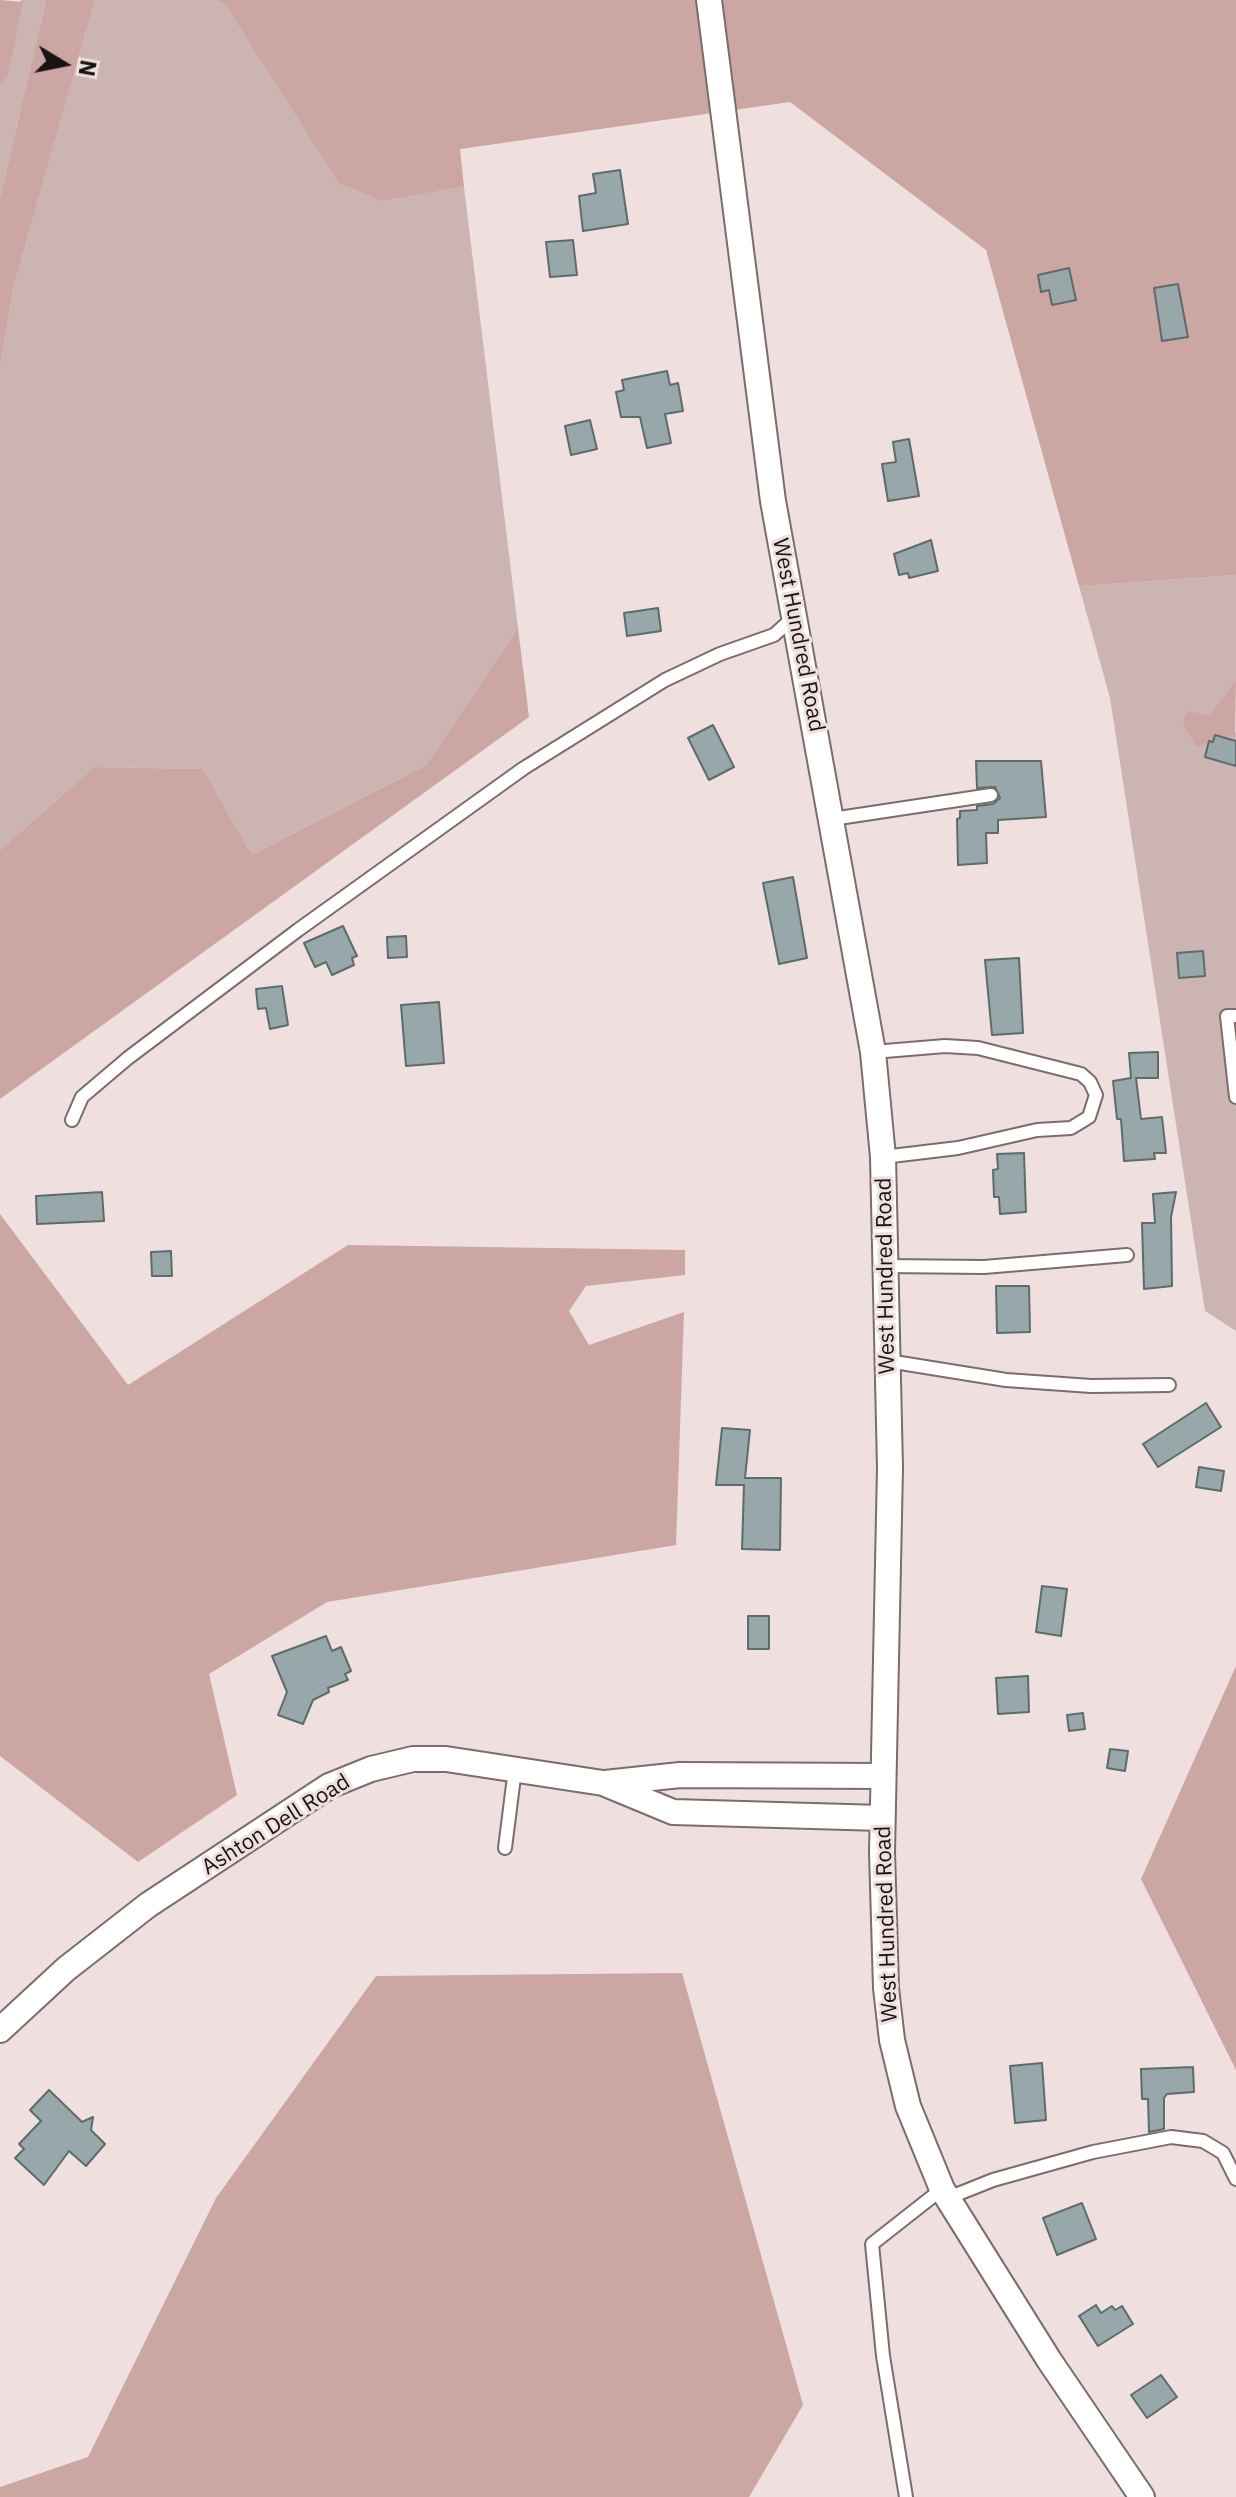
<!DOCTYPE html>
<html>
<head>
<meta charset="utf-8">
<style>
	body { margin:0 }
	#map { position:relative; width:1236px; height:2497px; overflow:hidden; background:#efdfde; font-family:"IBM Plex Sans",sans-serif }
	canvas { display:block }
	.north { position:absolute; left:24px; top:24px; width:80px; height:80px; -webkit-text-stroke:6px #efdfde; paint-order:stroke; rotate:100deg; font-size:22px; font-weight:700; line-height:32px; text-align:center; color:#191313 }
	.north::after { content:''; display:block; margin:auto; width:28px; height:36px; background:#191313; clip-path:polygon(50% 0,100% 100%,50% 72%,0 100%) }
</style>
</head>
<body>
<div id="map">
<canvas width="1236" height="2497"></canvas>
<div class="north">N</div>
</div>
<script>
const c = document.querySelector('canvas').getContext('2d');
c.lineJoin = 'round';
function fill(path, color) {
  c.fillStyle = color;
  c.fill(path, 'evenodd');
}
function poly(rows) {
  const path = new Path2D();
  for (const r of rows) {
    path.moveTo(r[0], r[1]);
    for (let i = 2; i < r.length; i += 2) path.lineTo(r[i], r[i + 1]);
  }
  return path;
}
function trace(path, color, width, dash) {
  c.strokeStyle = color;
  c.lineWidth = width;
  c.lineCap = dash ? 'butt' : 'round';
  c.setLineDash(dash || []);
  c.stroke(path);
}
function label(font, color, halo, rows, align = 'center') {
  c.font = font + ' "IBM Plex Sans",sans-serif';
  c.lineWidth = 6;
  c.setLineDash([]);
  c.textBaseline = 'middle';
  c.strokeStyle = halo;
  c.fillStyle = color;
  for (const [text, x, y, turn = 0] of rows) {
    c.save();
    c.translate(x, y);
    c.rotate((+turn || 0) * Math.PI / 180);
    c.textAlign = isNaN(turn) ? turn : align;
    if (halo) c.strokeText(text, 0, 0);
    c.fillText(text, 0, 0);
    c.restore();
  }
}
const green = poly([
	[21,0,46,0,0,198,0,84,8,74],
	[95,0,216,0,227,7,383,201,464,187,518,628,426,765,252,855,203,769,94,767,0,850,0,368,14,285],
	[1236,575,1236,680,1209,715,1236,733,1236,1331,1205,1311,1110,698,1079,586]
]);
const forest = poly([
	[0,0,23,2,8,75,0,84],
	[46,0,95,0,14,285,0,368,0,198],
	[216,0,1236,0,1236,575,1079,586,986,250,790,102,460,149,464,187,383,201,339,183,227,7],
	[518,628,529,717,0,1099,0,850,94,767,203,769,252,855,426,765],
	[1236,680,1235,735,1196,747,1183,723,1187,711,1209,715],
	[0,1214,128,1385,348,1245,685,1250,685,1275,586,1286,569,1311,589,1345,684,1312,676,1545,327,1602,209,1674,237,1795,138,1862,0,1756],
	[1236,1666,1236,2070,1141,1879],
	[682,1973,803,2405,749,2497,0,2497,0,2487,88,2457,216,2198,376,1976]
]);
const building = poly([
	[620,170,628,224,583,231,579,196,596,193,593,174,620,170],
	[573,240,577,275,550,277,546,242,573,240],
	[1069,268,1076,300,1052,305,1049,290,1041,292,1038,275,1069,268],
	[1178,284,1188,337,1162,341,1154,288,1178,284],
	[667,371,670,385,678,383,683,411,665,414,671,443,647,448,640,417,621,417,616,392,624,390,622,380,667,371],
	[590,420,597,449,571,455,565,426,590,420],
	[909,439,919,496,888,501,882,464,896,462,893,442,909,439],
	[931,540,938,571,909,578,908,573,899,575,894,554,931,540],
	[658,608,661,631,627,636,624,613,658,608],
	[713,725,734,767,709,780,688,738,713,725],
	[1215,735,1236,741,1236,766,1205,757,1209,741,1213,742,1215,735],
	[976,761,1041,761,1046,817,998,820,998,833,986,833,987,863,958,865,957,819,960,818,960,811,977,810,977,806,993,804,1000,798,995,787,977,788,976,761],
	[793,877,807,958,779,964,763,883,793,877],
	[343,926,357,956,352,958,354,965,332,975,326,962,315,967,304,943,343,926],
	[406,936,407,957,388,958,387,937,406,936],
	[1203,951,1205,976,1179,978,1177,953,1203,951],
	[1019,958,1023,1033,992,1035,985,960,1019,958],
	[282,986,288,1025,270,1029,266,1008,258,1009,256,989,282,986],
	[439,1002,444,1063,406,1066,401,1005,439,1002],
	[1158,1052,1158,1078,1136,1078,1141,1119,1162,1117,1166,1153,1154,1153,1155,1159,1124,1161,1121,1119,1117,1119,1113,1081,1131,1078,1129,1053,1158,1052],
	[1024,1153,1026,1212,1000,1214,999,1197,994,1197,993,1170,998,1169,997,1154,1024,1153],
	[102,1192,104,1221,37,1224,36,1196,102,1192],
	[1176,1192,1171,1217,1172,1286,1144,1289,1142,1223,1155,1223,1153,1194,1176,1192],
	[171,1251,172,1276,152,1276,151,1252,171,1251],
	[996,1286,1029,1286,1030,1332,997,1333,996,1286],
	[1206,1403,1221,1427,1158,1467,1143,1444,1206,1403],
	[722,1428,750,1430,745,1478,781,1478,780,1550,742,1549,744,1485,716,1485,722,1428],
	[1199,1467,1224,1471,1221,1491,1196,1487,1199,1467],
	[1042,1586,1067,1589,1061,1636,1036,1632,1042,1586],
	[748,1616,769,1616,769,1649,748,1649,748,1616],
	[326,1636,332,1651,341,1647,351,1671,345,1674,348,1680,328,1688,329,1692,313,1700,303,1724,278,1715,287,1692,272,1656,326,1636],
	[1028,1676,1029,1712,998,1714,996,1678,1028,1676],
	[1083,1713,1085,1729,1069,1731,1067,1715,1083,1713],
	[1110,1749,1128,1751,1125,1771,1107,1768,1110,1749],
	[1042,2063,1046,2120,1015,2123,1010,2066,1042,2063],
	[1193,2067,1194,2092,1167,2094,1164,2098,1164,2129,1149,2132,1148,2099,1142,2099,1141,2069,1193,2067],
	[49,2090,82,2122,93,2117,91,2130,105,2144,86,2166,69,2151,44,2185,15,2158,24,2149,19,2144,41,2121,30,2110,49,2090],
	[1082,2203,1096,2239,1057,2255,1043,2218,1082,2203],
	[1096,2305,1101,2313,1112,2306,1115,2310,1122,2306,1133,2324,1098,2346,1079,2316,1096,2305],
	[1161,2375,1177,2397,1147,2418,1131,2395,1161,2375]
]);
const service = poly([
	[832,819,991,795],
	[1236,1016,1227,1016,1236,1097],
	[873,1052,945,1046,978,1048,1081,1074,1090,1082,1096,1095,1089,1117,1071,1128,1037,1130,958,1148,883,1157],
	[72,1120,82,1097,128,1058,298,930,524,768,665,680,720,654,774,635,793,618],
	[885,1266,984,1267,1127,1255],
	[888,1361,1006,1380,1091,1386,1169,1385],
	[505,1848,515,1769],
	[948,2198,993,2180,1093,2152,1171,2137,1203,2141,1223,2153,1236,2179],
	[906,2497,883,2356,872,2244,942,2189]
]);
const minor = poly([
	[709,0,773,501,873,1052,883,1157,890,1468,882,1852,886,1988,892,2040,908,2106,942,2189,1049,2360,1142,2497],
	[605,1783,680,1775,883,1776],
	[0,2030,66,1969,148,1905,329,1786,371,1769,413,1759,446,1759,603,1783,673,1812,882,1818]
]);
const streetNames = [
	["West Hundred Road",798,635,79],
	["West Hundred Road",886,1276,-91],
	["Ashton Dell Road",276,1825,-32],
	["West Hundred Road",887,1924,-92]
];
fill(green, '#cbb4b2');
fill(forest, '#cba6a3');
fill(building, '#98a7a9');
trace(building, '#5d6b6c', 2);
trace(service, '#7a6d6c', 16);
trace(minor, '#7a6d6c', 28);
trace(service, '#fff', 12);
trace(minor, '#fff', 24);
label('22px', '#191313', '#efdfde', streetNames);
</script>
</body>
</html>
